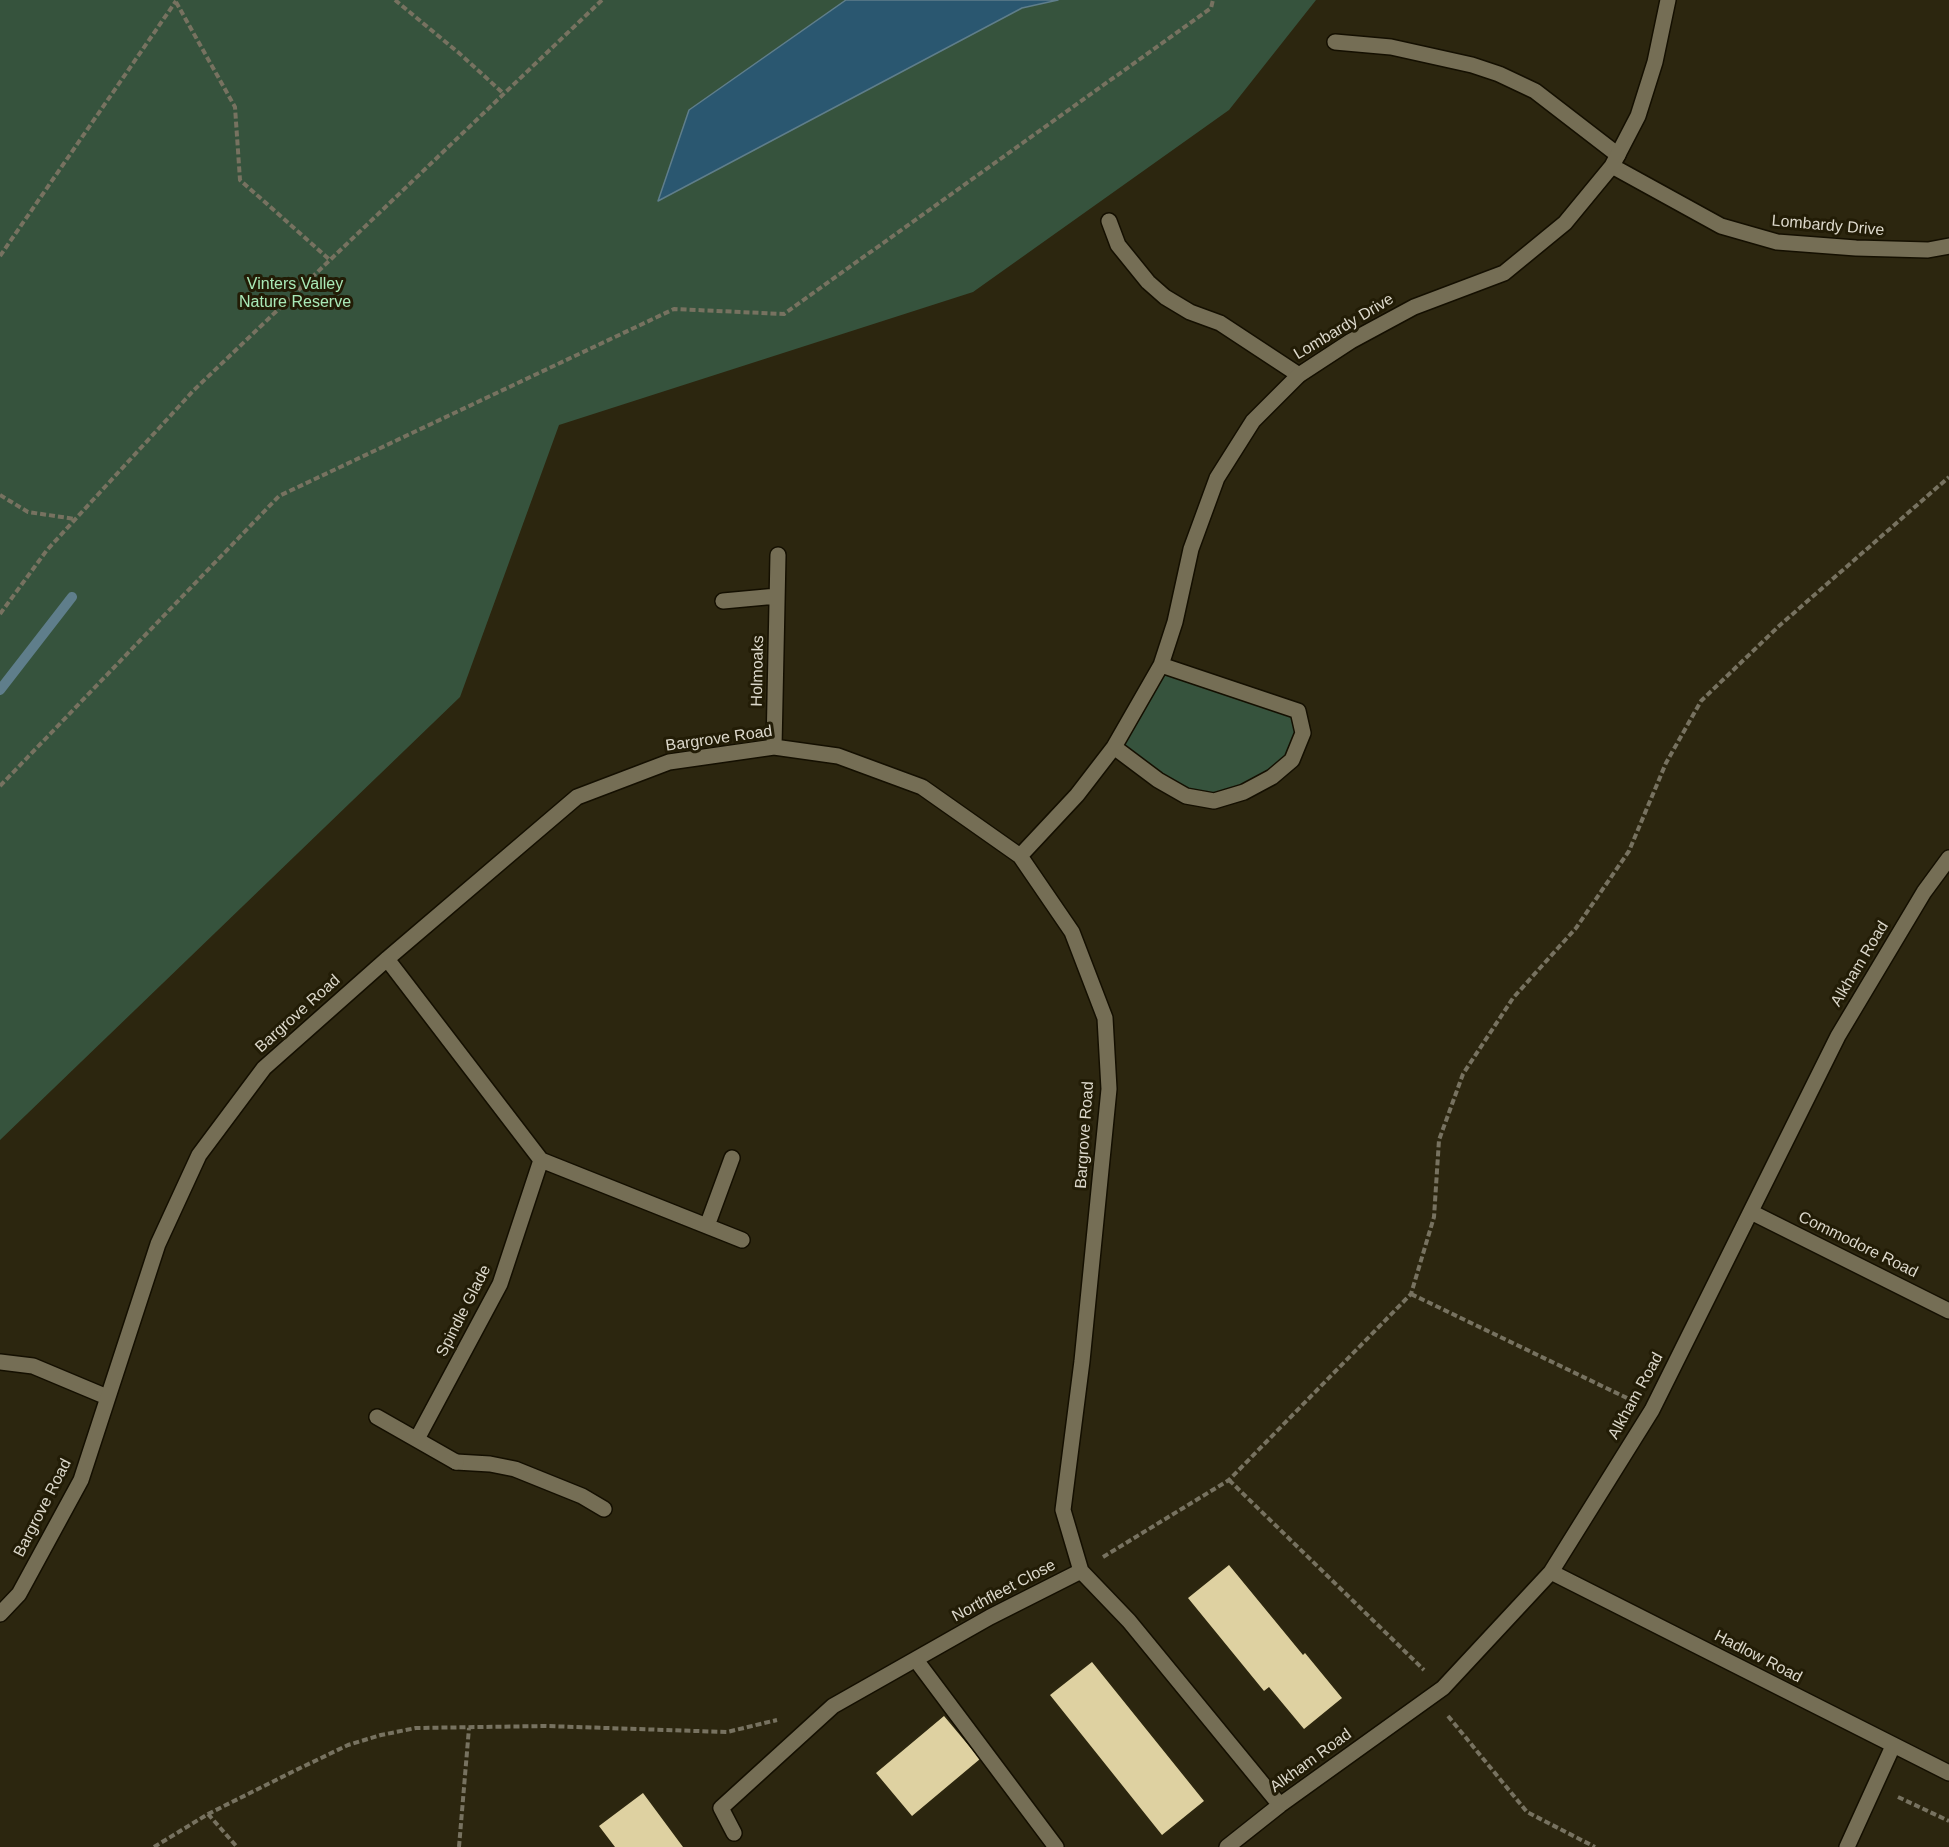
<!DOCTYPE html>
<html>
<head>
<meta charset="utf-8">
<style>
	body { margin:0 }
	canvas { display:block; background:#2c260f }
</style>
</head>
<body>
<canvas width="1949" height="1847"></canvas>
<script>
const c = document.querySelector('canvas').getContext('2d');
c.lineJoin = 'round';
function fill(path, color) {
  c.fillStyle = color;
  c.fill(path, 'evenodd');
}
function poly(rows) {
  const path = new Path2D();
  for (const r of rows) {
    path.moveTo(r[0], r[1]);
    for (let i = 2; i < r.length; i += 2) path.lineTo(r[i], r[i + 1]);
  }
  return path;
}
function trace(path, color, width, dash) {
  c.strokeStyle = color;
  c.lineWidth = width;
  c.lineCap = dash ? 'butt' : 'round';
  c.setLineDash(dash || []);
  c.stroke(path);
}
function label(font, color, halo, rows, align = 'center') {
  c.font = font + ' Arial,sans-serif';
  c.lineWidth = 6;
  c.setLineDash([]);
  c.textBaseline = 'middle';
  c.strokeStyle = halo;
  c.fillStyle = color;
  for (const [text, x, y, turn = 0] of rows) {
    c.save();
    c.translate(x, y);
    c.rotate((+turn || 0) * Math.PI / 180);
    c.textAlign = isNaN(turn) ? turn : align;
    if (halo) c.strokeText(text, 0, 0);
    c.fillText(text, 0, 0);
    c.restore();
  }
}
const green = poly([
	[0,0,1316,0,1229,110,973,292,559,425,460,697,0,1140],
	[1161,665,1298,711,1292,760,1244,792,1186,796,1114,747]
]);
const water = poly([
	[846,0,1058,0,1022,8,658,201,689,110,846,0]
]);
const stream = poly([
	[0,690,72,597]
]);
const building = poly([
	[1229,1565,1303,1655,1305,1653,1342,1698,1304,1729,1269,1687,1264,1691,1188,1598],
	[1092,1662,1204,1801,1162,1835,1050,1695],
	[944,1716,980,1759,912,1816,876,1773],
	[643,1793,683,1847,615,1847,599,1826]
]);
const path = poly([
	[395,0,459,53,504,94],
	[176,2,235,107,240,180,330,260],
	[0,256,176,1],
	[0,495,28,512,75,519],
	[0,614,47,550,194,390,602,0],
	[0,786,279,496,674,309,784,314,1211,8,1213,0],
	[1411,1294,1629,1399],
	[1229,1480,1424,1670],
	[1103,1557,1229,1480,1411,1294,1434,1217,1439,1140,1463,1074,1513,998,1576,928,1629,851,1666,763,1701,701,1779,626,1949,477],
	[1448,1716,1527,1812,1595,1847],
	[1898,1797,1949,1821],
	[208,1814,237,1847],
	[154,1847,208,1814,292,1772,348,1745,381,1735,416,1728,546,1726,727,1732,777,1720],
	[459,1847,469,1728]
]);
const service = poly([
	[1335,42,1391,47,1472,65,1499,74,1535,91,1618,155],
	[1109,221,1118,245,1148,282,1165,297,1190,312,1220,323,1299,375],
	[0,1362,33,1366,107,1397],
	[456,1462,490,1464,515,1469,582,1496,604,1509],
	[916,1660,1056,1847]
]);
const minor = poly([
	[1612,166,1721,226,1777,242,1856,248,1928,250,1949,246],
	[723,601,777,596],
	[774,747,778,555],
	[1114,747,1158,780,1186,796,1214,801,1244,792,1272,777,1292,760,1303,733,1298,711,1161,665],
	[1020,856,1077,795,1114,747,1161,665,1175,622,1191,549,1217,478,1253,421,1299,375,1351,341,1414,307,1504,273,1565,223,1612,166,1638,116,1655,62,1668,0],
	[387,959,541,1160,742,1240],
	[1751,1212,1949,1311],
	[707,1226,732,1158],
	[377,1417,456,1462],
	[417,1439,500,1284,541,1160],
	[1551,1572,1949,1773],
	[0,1614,19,1594,81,1480,158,1244,199,1155,264,1068,387,959,577,797,669,762,774,747,838,756,922,787,1020,856,1072,932,1105,1018,1109,1089,1082,1361,1063,1510,1081,1571],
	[734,1833,721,1808,833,1706,990,1617,1081,1571,1129,1621,1280,1805],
	[1227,1847,1280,1805,1443,1688,1551,1572,1652,1410,1838,1036,1924,892,1949,858],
	[1847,1847,1893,1746]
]);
const streetNames = [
	["Lombardy Drive",1828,226,5],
	["Lombardy Drive",1344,327,-31],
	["Holmoaks",758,671,-89],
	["Bargrove Road",719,739,-8],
	["Alkham Road",1860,964,-59],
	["Bargrove Road",298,1014,-42],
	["Bargrove Road",1085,1135,-86],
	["Commodore Road",1858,1245,26],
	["Spindle Glade",464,1311,-63],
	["Alkham Road",1636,1396,-61],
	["Bargrove Road",43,1508,-63],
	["Northfleet Close",1004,1591,-28],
	["Hadlow Road",1758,1657,27],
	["Alkham Road",1311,1761,-36]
];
const parkNames = [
	["Vinters Valley",295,285],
	["Nature Reserve",295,303]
];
fill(green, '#36533d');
fill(water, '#2a5770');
trace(water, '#5f7e8b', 1.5);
trace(stream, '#5f7e8b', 10);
fill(building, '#ded1a1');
trace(service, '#140f00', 18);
trace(minor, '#140f00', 18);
trace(path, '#777260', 4, [6, 3]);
trace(service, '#756e55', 15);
trace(minor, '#756e55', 15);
label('16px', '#dcd8cb', '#221c06', streetNames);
label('16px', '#a9e9b7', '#221c06', parkNames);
</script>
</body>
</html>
